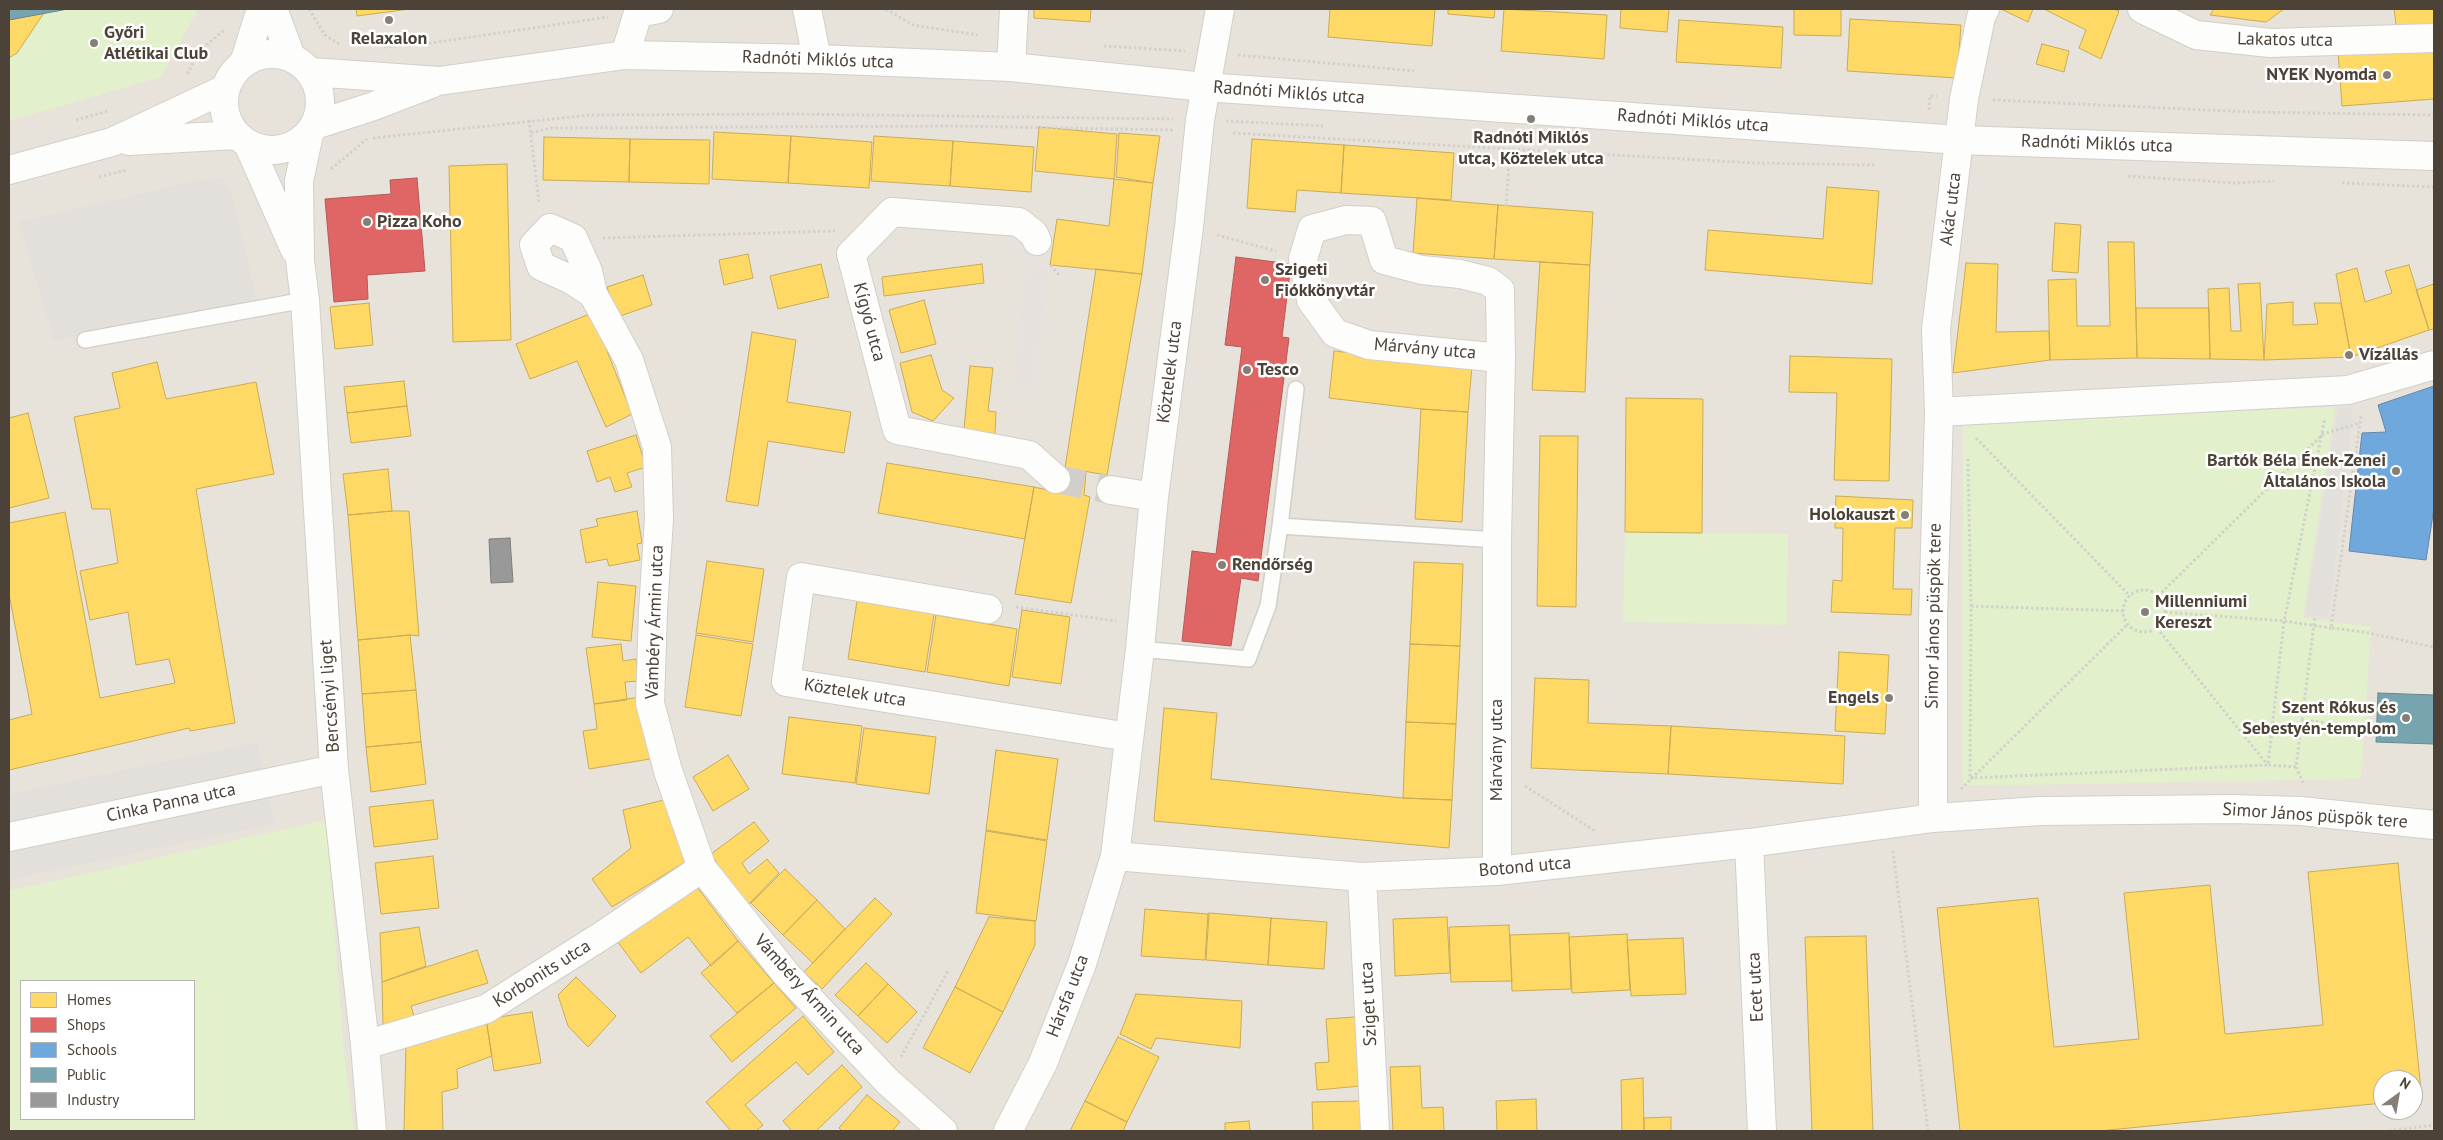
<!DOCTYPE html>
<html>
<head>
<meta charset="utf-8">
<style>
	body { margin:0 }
	#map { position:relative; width:2443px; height:1140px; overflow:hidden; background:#f3f1ed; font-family:"PT Sans",sans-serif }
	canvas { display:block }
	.frame { position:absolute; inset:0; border:10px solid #4c4237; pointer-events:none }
	.legend { position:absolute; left:20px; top:980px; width:175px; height:140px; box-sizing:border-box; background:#fff; border:1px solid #b7b3af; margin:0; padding:6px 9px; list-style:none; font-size:15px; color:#4c4237 }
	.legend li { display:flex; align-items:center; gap:10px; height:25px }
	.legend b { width:25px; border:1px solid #b7b3af }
	.north { position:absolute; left:2373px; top:1070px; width:50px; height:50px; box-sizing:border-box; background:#fff; border:1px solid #b7b3af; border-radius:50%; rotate:32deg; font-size:14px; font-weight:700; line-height:20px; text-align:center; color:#4c4237 }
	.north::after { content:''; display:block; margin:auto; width:18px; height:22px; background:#867f77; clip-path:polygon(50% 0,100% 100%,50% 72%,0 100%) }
</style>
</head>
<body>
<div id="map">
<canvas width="2443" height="1140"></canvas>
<div class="frame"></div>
<ul class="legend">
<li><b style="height:14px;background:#ffd966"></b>Homes</li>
<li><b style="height:14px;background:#e06666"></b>Shops</li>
<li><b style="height:14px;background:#6fa8dc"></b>Schools</li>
<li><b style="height:14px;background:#76a5af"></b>Public</li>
<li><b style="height:14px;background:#999"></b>Industry</li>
</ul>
<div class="north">N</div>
</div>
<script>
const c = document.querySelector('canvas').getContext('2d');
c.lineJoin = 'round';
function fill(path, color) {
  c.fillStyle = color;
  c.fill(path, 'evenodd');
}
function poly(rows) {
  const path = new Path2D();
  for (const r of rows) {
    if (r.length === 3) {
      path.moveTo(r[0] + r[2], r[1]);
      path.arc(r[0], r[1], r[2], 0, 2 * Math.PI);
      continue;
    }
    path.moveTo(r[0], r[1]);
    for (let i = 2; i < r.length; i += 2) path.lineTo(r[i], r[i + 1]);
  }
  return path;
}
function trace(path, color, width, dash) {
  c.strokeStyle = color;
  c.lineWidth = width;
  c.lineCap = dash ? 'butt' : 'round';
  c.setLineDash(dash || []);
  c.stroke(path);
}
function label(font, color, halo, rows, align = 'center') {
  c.font = font + ' "PT Sans",sans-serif';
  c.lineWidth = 5;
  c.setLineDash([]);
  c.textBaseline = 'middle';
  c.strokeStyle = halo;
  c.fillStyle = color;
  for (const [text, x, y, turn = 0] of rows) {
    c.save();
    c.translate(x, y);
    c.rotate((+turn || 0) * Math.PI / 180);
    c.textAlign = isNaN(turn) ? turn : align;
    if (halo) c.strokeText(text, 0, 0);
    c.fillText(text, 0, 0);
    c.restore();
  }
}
const residential = poly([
	[9,9,2434,9,2434,1131,9,1131],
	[21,981,194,981,194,1119,21,1119],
	[2383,1080,2413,1080,2413,1110,2383,1110]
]);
const industrial = poly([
	[1026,266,1049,268,1035,388,1012,385]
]);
const green = poly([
	[9,9,198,9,161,77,9,121],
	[2335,407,2303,618,2371,627,2361,779,1963,786,1963,423],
	[1625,532,1788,534,1787,625,1623,622],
	[326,820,344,1054,354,1131,9,1131,9,891],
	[21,981,194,981,194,1119,21,1119]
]);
const parking = poly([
	[223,178,234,200,257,302,54,341,19,222,198,180],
	[2346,407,2353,410,2329,618,2305,615,2338,408],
	[258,742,274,824,9,880,9,794]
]);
const homes = poly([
	[356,9,410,9,357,16,356,9],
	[1034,9,1091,9,1090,22,1034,18,1034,9],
	[1330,9,1435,9,1432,46,1328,37,1330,9],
	[1448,9,1495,9,1494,18,1448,14,1448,9],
	[1504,9,1607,15,1604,59,1501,51,1504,9],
	[1621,9,1669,9,1667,32,1620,28,1621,9],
	[1794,9,1841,9,1841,36,1794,35,1794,9],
	[2001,9,2033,9,2028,22,2001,9],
	[2044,9,2114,9,2119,11,2101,59,2079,48,2086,30,2044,9],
	[2214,9,2284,9,2266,22,2210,15,2214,9],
	[2394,9,2434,9,2434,28,2397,32,2394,9],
	[44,13,17,53,9,58,9,20,44,13],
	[1850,19,1961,25,1957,78,1847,71,1850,19],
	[1679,20,1783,27,1781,68,1676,62,1679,20],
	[2042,44,2069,51,2064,72,2036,64,2042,44],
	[2434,44,2434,99,2342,106,2338,51,2434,44],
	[1039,127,1117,134,1114,179,1035,171,1039,127],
	[714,132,791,136,788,183,712,179,714,132],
	[1119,133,1160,136,1153,183,1116,177,1119,133],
	[791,136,872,142,869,188,788,183,791,136],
	[874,136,953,141,950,186,871,181,874,136],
	[544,137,630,139,629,182,543,180,544,137],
	[630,139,710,140,709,184,629,182,630,139],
	[1252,139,1344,145,1341,193,1297,190,1295,212,1247,208,1252,139],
	[953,141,1034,147,1031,192,950,186,953,141],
	[1344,145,1454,153,1451,200,1341,193,1344,145],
	[507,164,511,340,453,342,449,166,507,164],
	[1114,179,1153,183,1142,274,1050,265,1057,219,1109,226,1114,179],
	[1827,187,1879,191,1872,284,1705,270,1708,230,1823,239,1827,187],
	[1417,198,1498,205,1494,259,1413,253,1417,198],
	[1498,205,1593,212,1590,265,1494,259,1498,205],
	[2055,223,2081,225,2078,273,2052,271,2055,223],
	[2108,242,2134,242,2137,358,2050,360,2048,280,2076,279,2077,326,2110,326,2108,242],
	[748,254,753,278,724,285,719,260,748,254],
	[1540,262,1590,265,1585,392,1532,390,1540,262],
	[1966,263,1998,264,1996,332,2049,331,2050,360,1953,373,1966,263],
	[821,264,829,297,778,309,770,276,821,264],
	[982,264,984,283,884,296,882,277,982,264],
	[2409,265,2429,330,2351,357,2336,274,2357,268,2365,302,2392,293,2385,271,2409,265],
	[1096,269,1142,274,1107,475,1065,468,1096,269],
	[643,275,652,305,617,317,607,287,643,275],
	[2260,283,2264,360,2210,359,2208,289,2229,288,2231,331,2241,331,2238,284,2260,283],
	[2434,284,2434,329,2429,330,2416,290,2434,284],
	[924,300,936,344,901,353,889,310,924,300],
	[2293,302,2293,325,2318,324,2314,303,2341,303,2351,357,2264,360,2267,304,2293,302],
	[369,303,373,345,335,349,330,307,369,303],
	[2136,308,2209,308,2210,359,2137,358,2136,308],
	[592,313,632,414,606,427,577,361,530,379,516,344,592,313],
	[752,332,796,340,787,402,851,412,844,453,768,441,758,506,726,501,752,332],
	[1334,351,1472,366,1468,412,1421,409,1329,398,1334,351],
	[931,355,942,390,954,398,933,421,912,412,900,363,931,355],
	[1790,356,1892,359,1889,481,1834,480,1837,393,1789,392,1790,356],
	[157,362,166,399,256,382,274,474,196,489,235,723,190,731,189,728,9,770,9,720,32,714,9,594,9,523,65,512,100,698,175,683,169,659,136,665,128,612,90,620,80,571,118,563,110,509,92,509,74,417,120,408,112,373,157,362],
	[970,366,993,368,988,411,996,412,995,434,964,429,970,366],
	[404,381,407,406,347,413,344,387,404,381],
	[1626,398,1703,399,1702,533,1625,532,1626,398],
	[407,406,411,436,351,443,347,413,407,406],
	[1421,409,1468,412,1462,522,1415,519,1421,409],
	[28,413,49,498,9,508,9,418,28,413],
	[636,435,646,467,627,473,632,487,615,492,610,477,597,482,587,451,636,435],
	[1540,436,1578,436,1576,607,1537,606,1540,436],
	[887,463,1034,487,1025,539,878,513,887,463],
	[388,469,392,511,348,515,343,474,388,469],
	[1071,469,1086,472,1084,495,1090,497,1071,603,1015,594,1034,487,1066,494,1071,469],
	[1836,496,1913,500,1912,528,1895,528,1893,589,1912,589,1911,615,1831,612,1833,580,1842,581,1843,528,1835,528,1836,496],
	[392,511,409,511,419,636,410,635,358,640,348,515,392,511],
	[637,511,642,543,637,544,640,560,609,566,607,559,586,563,580,530,598,526,596,519,637,511],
	[707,561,764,569,753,642,696,633,707,561],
	[1414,562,1463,564,1460,646,1410,644,1414,562],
	[598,582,636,586,631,641,592,637,598,582],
	[857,601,934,614,925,672,848,659,857,601],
	[1022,610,1070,617,1061,684,1012,677,1022,610],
	[936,615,1017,629,1009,686,927,672,936,615],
	[410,635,416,690,362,694,358,640,410,635],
	[696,635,753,644,741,716,685,707,696,635],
	[621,644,623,661,636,659,639,681,625,682,627,700,594,704,586,648,621,644],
	[1410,644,1460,646,1456,724,1406,722,1410,644],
	[1839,652,1889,655,1885,734,1835,731,1839,652],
	[1535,678,1589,680,1588,723,1671,726,1668,774,1531,768,1535,678],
	[416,690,421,742,366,747,362,694,416,690],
	[640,697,650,759,589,769,583,731,597,729,594,704,640,697],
	[1164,708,1217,713,1211,779,1403,798,1452,800,1449,848,1154,821,1164,708],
	[789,717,862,726,855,783,782,774,789,717],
	[1406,722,1456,724,1452,800,1403,798,1406,722],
	[1671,726,1845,736,1843,784,1668,774,1671,726],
	[864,728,936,737,929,794,856,784,864,728],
	[421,742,426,784,371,792,366,747,421,742],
	[996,750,1058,759,1047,840,986,830,996,750],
	[728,755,749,789,713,811,693,777,728,755],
	[433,800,438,839,374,847,369,807,433,800],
	[664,800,685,862,612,907,592,879,631,848,623,810,664,800],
	[754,822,769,841,742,863,749,874,767,859,779,873,748,905,733,888,711,854,754,822],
	[986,831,1047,841,1036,921,976,913,986,831],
	[433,856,439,908,381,914,375,863,433,856],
	[2398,863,2422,1100,2413,1101,2413,1080,2383,1080,2383,1103,2099,1131,1960,1131,1937,908,2038,898,2054,1047,2139,1039,2124,893,2210,885,2225,1034,2323,1025,2308,872,2398,863],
	[785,869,817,900,783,935,751,903,785,869],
	[694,883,738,941,711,966,688,937,641,973,617,941,694,883],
	[875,898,892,914,822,989,804,972,875,898],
	[817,900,845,929,813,963,783,935,817,900],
	[1145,909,1208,914,1205,960,1141,956,1145,909],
	[1209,913,1271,918,1268,965,1206,960,1209,913],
	[989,917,1035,921,1035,945,1003,1012,955,987,989,917],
	[1447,917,1450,973,1395,976,1393,919,1447,917],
	[1271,918,1327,922,1324,969,1268,965,1271,918],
	[1509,925,1512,981,1451,982,1449,927,1509,925],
	[419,927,426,966,382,982,380,933,419,927],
	[1569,933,1571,989,1512,991,1510,935,1569,933],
	[1627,934,1630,990,1572,993,1569,937,1627,934],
	[1866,936,1873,1131,1812,1131,1805,937,1866,936],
	[1683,938,1686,994,1631,996,1627,940,1683,938],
	[738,941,774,983,737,1013,701,973,738,941],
	[477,950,488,983,411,1006,414,1016,383,1026,382,982,477,950],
	[866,963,888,984,858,1016,835,995,866,963],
	[576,977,616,1016,588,1047,568,1026,558,995,576,977],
	[774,983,796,1008,732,1062,710,1036,774,983],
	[888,984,917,1012,887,1043,858,1016,888,984],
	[955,987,1003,1012,970,1073,923,1048,955,987],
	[1136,994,1242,1001,1240,1048,1156,1038,1151,1049,1120,1034,1136,994],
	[532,1012,541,1063,494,1071,486,1019,532,1012],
	[803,1016,834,1052,808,1075,796,1062,745,1105,763,1125,756,1131,731,1131,706,1102,803,1016],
	[1355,1017,1361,1086,1317,1090,1315,1063,1329,1062,1326,1019,1355,1017],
	[486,1019,492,1056,457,1069,458,1088,442,1092,443,1131,404,1131,406,1043,486,1019],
	[1118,1037,1159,1057,1127,1122,1085,1101,1118,1037],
	[842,1065,862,1087,816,1131,792,1131,783,1121,842,1065],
	[1420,1066,1422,1108,1443,1107,1444,1131,1393,1131,1390,1067,1420,1066],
	[1643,1078,1644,1131,1622,1131,1621,1080,1643,1078],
	[867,1095,900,1122,892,1131,842,1131,839,1128,867,1095],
	[1536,1099,1537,1131,1497,1131,1496,1101,1536,1099],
	[1085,1101,1127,1122,1123,1131,1070,1131,1085,1101],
	[1362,1101,1363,1131,1313,1131,1312,1102,1362,1101],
	[1671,1117,1671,1131,1644,1131,1644,1118,1671,1117],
	[1249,1121,1250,1131,1225,1131,1225,1123,1249,1121]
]);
const shops = poly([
	[417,178,425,271,367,275,368,299,334,302,325,199,391,194,390,180,417,178],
	[1236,257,1291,264,1282,337,1289,338,1258,581,1241,578,1231,646,1182,641,1192,551,1216,554,1242,347,1225,345,1236,257]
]);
const schools = poly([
	[2434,386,2434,508,2426,560,2349,551,2362,433,2386,432,2378,405,2434,386]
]);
const public = poly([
	[9,9,68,9,9,20,9,9],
	[2378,693,2434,695,2434,744,2376,742,2378,693]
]);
const industry = poly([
	[510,538,513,582,491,583,489,539,510,538]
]);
const minorTunnel = poly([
	[1056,479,1111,490]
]);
const path = poly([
	[309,9,325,35,339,44],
	[886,9,913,25,978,35],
	[1104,46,1185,51],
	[384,47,424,44,608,17],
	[1238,55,1414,71],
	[187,74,201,50,224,30],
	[1993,100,2251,112,2434,115],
	[1929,110,1930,96,1937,96],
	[76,120,108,111],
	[529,120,539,202],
	[1226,121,1323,126],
	[531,133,551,128,955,126,1173,130],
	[1233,133,1753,163,1877,165],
	[373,138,591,115,793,114,1173,119],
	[331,169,367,139],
	[2128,176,2234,183,2274,181],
	[99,177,127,170],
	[2342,183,2434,187],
	[1506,206,1511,137],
	[1217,235,1276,251],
	[603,238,835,231],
	[1051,265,1060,276],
	[2361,416,2331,628,2364,632,2434,647],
	[1976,438,2130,596],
	[1968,459,1971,606,1970,778],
	[2144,611,21],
	[2158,596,2323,434,2360,423],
	[1971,606,2123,611],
	[1016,607,1116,621],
	[2165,612,2284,621,2331,628],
	[2157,628,2267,764],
	[2301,720,2357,726],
	[2296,767,2268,765,2284,621,2325,418],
	[1970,778,2268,765],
	[2303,783,2296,767,2315,616],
	[1525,786,1595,831],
	[1961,789,2128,624],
	[1893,851,1928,1131],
	[901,1057,948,971],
	[2389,1131,2434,1125]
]);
const service = poly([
	[85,340,305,300],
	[1280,526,1296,389],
	[1140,649,1248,659,1268,606,1280,526,1497,540]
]);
const minor = poly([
	[273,9,291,57],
	[807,9,817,59],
	[2142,9,2196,35,2270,43,2434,38],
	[625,55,638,13,659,9],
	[244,63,261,9],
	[1011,67,1014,9],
	[309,134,299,181,300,261,305,300,334,769,365,1045,372,1131],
	[249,146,295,250],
	[1346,220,1372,221,1384,260,1422,270,1460,274,1488,281,1500,290,1501,358,1369,345,1335,333,1311,300,1303,259,1312,229,1346,220],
	[550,228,573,238,588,271,593,294,572,280,541,266,534,245,550,228],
	[1037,241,1034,234,1019,222,892,212,851,254,897,430,1029,455,1056,479],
	[593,294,629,360,657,447,659,519,653,611,650,703,668,771,702,868,786,974,887,1081,943,1131],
	[1939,412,2348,390,2434,365],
	[1111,490,1154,497],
	[988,609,801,577,786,682,1129,737],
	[1933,818,1933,618,1939,412,1936,329,1964,99,1981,17,1985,9],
	[9,837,334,769],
	[1749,843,1762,1131],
	[1115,856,1362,877,1497,871,1749,843,1933,818,2040,811,2232,809,2301,811,2434,825],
	[1497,871,1497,540,1501,358],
	[1362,877,1375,1131],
	[365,1045,486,1009,603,935,702,868],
	[1008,1131,1043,1063,1082,964,1115,856,1140,649,1154,497,1189,227,1200,120,1220,9]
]);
const tertiary = poly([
	[272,102,48],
	[312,72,439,81,625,55,817,59,1011,67,1205,87,1959,140,2434,156],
	[315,125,371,107,431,84],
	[129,141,236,135],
	[9,170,112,142,225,89]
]);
const markers = [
	[389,20,5,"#867f77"],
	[94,43,5,"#867f77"],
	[2387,75,5,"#867f77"],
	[1531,119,5,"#867f77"],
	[367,222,5,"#867f77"],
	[1265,280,5,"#867f77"],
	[2349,355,5,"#867f77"],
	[1247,370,5,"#867f77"],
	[2396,471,5,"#867f77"],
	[1905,515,5,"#867f77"],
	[1222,565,5,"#867f77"],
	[2145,612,5,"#867f77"],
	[1889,698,5,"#867f77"],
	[2406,718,5,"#867f77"]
];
const poiNames = [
	["Győri",104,33],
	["Atlétikai Club",104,54],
	["Relaxalon",389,39,"center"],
	["NYEK Nyomda",2377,75,"right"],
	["Radnóti Miklós",1531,138,"center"],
	["utca, Köztelek utca",1531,159,"center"],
	["Pizza Koho",377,222],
	["Szigeti",1275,270],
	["Fiókkönyvtár",1275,291],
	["Vízállás",2359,355],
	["Tesco",1257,370],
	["Bartók Béla Ének-Zenei",2386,461,"right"],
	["Általános Iskola",2386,482,"right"],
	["Holokauszt",1895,515,"right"],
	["Rendőrség",1232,565],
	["Millenniumi",2155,602],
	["Kereszt",2155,623],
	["Engels",1879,698,"right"],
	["Szent Rókus és",2396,708,"right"],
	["Sebestyén-templom",2396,729,"right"]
];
const streetNames = [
	["Lakatos utca",2285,40,1],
	["Radnóti Miklós utca",818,60,2],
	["Radnóti Miklós utca",1289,93,4],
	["Radnóti Miklós utca",1693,121,4],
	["Radnóti Miklós utca",2097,144,2],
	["Akác utca",1951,209,-83],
	["Kígyó utca",869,322,75],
	["Márvány utca",1425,349,5],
	["Köztelek utca",1170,372,-83],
	["Simor János püspök tere",1934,616,-89],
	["Vámbéry Ármin utca",655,622,-88],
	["Köztelek utca",855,693,9],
	["Bercsényi liget",330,696,-94],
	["Márvány utca",1497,750,-90],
	["Cinka Panna utca",171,803,-12],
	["Simor János püspök tere",2315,816,4],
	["Botond utca",1525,867,-5],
	["Korbonits utca",542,974,-32],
	["Ecet utca",1756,987,-93],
	["Vámbéry Ármin utca",809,995,48],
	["Hársfa utca",1068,996,-69],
	["Sziget utca",1369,1004,-93]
];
fill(residential, '#e8e3da');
fill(industrial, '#e6e1dc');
fill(green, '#e2f0cb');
fill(parking, '#e3e0dc');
fill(homes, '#ffd966');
trace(homes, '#c9ac58', 1);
fill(shops, '#e06666');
trace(shops, '#b45b58', 1);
fill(schools, '#6fa8dc');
trace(schools, '#6489aa', 1);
fill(public, '#76a5af');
trace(public, '#69878b', 1);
fill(industry, '#999');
trace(industry, '#827f7c', 1);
trace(minorTunnel, '#d2cec9', 28, [28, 14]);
trace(service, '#d1cfca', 18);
trace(minor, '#d1cfca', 30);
trace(tertiary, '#d1cfca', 30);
trace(path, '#d3d1cb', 3, [2.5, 2.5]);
trace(service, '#fdfdfc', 15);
trace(minor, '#fdfdfc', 28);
trace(tertiary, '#fdfdfc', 28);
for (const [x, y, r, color] of markers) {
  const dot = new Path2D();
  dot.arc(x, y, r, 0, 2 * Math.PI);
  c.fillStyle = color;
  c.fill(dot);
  trace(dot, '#fff', 2);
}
label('bold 18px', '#4c4237', '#fff', poiNames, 'left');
label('18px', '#4c4237', '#fff', streetNames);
</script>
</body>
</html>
